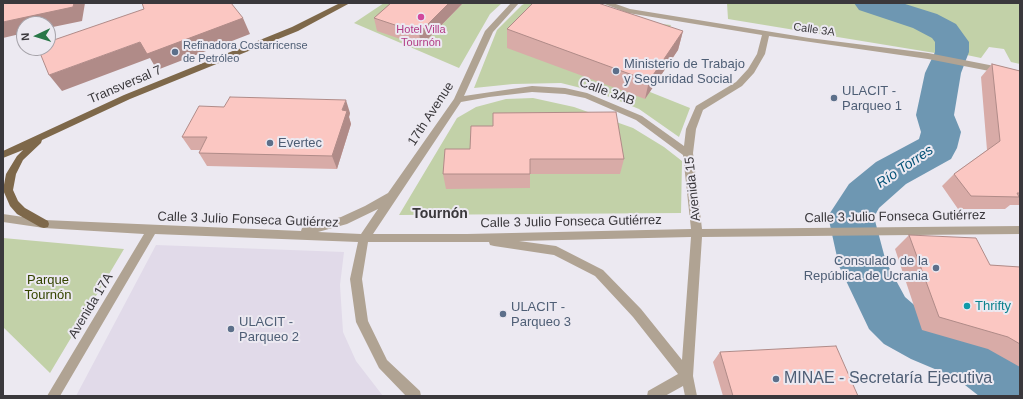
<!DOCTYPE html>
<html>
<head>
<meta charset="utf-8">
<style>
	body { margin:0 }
	#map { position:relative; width:1023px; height:399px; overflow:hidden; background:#ece9f1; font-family:Arial,sans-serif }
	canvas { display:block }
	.frame { position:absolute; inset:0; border:4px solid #3a383c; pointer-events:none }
	.north { position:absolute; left:16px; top:16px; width:40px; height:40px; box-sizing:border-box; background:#ece9f1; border:1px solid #a5a2a9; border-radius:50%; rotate:266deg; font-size:11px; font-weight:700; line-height:16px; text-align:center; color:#3a383c }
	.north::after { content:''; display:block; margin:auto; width:14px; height:18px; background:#297848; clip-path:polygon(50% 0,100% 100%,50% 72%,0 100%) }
</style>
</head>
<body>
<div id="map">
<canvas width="1023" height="399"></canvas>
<div class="frame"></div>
<div class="north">N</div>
</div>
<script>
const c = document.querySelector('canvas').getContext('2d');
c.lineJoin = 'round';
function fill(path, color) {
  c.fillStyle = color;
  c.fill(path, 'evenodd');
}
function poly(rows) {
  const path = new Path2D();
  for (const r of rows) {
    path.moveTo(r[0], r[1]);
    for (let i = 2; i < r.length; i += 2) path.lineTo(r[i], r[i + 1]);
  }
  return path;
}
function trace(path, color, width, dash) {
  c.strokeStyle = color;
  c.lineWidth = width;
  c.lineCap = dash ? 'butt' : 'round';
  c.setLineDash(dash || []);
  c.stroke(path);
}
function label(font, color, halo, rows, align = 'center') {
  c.font = font + ' Arial,sans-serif';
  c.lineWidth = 4;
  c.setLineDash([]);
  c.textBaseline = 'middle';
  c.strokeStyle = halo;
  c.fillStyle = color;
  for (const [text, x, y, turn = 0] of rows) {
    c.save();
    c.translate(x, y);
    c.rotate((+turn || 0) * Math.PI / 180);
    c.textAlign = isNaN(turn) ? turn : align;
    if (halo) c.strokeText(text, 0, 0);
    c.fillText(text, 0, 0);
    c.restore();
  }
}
const built = poly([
	[156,245,344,252,340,285,343,332,356,361,383,396,76,396]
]);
const green = poly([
	[384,3,408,3,421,46,463,3,502,3,490,14,459,68,354,23],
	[526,3,593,3,653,23,671,25,661,44,650,92,690,108,679,137,639,109,597,92,561,83,513,84,474,88,497,30,522,5],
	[727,3,870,3,936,29,936,35,943,40,941,54,728,19],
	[889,3,1020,3,1020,64,1011,62,1004,49,989,47,981,58,962,54,960,36,929,17,894,7],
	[533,98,574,107,633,128,664,147,682,161,681,213,399,215,457,118,476,107,506,99],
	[3,238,124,249,50,373,3,327]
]);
const river = poly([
	[854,3,902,3,937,14,956,24,969,42,969,52,961,73,954,115,961,132,957,148,951,159,906,184,879,208,874,217,886,262,905,297,920,310,994,342,1020,359,1020,396,979,396,956,378,911,359,884,344,869,329,839,266,828,216,849,184,876,162,919,139,921,132,916,115,925,73,935,52,935,42,932,38,913,28,859,10,854,3]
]);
const minor = poly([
	[511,3,519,3,493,32,464,96,532,86,565,88,587,93,642,116,684,146,686,129,696,106,736,82,748,69,757,54,762,35,628,13,602,3,613,3,630,9,809,38,928,53,1020,71,1020,77,928,59,769,36,765,54,754,73,742,86,703,110,696,129,693,153,702,229,1020,226,1020,234,702,237,693,376,697,396,685,396,683,386,665,396,647,396,648,391,678,374,633,317,595,276,554,255,494,246,490,245,489,242,368,242,362,279,368,321,387,360,420,391,421,396,406,396,379,368,356,322,350,279,358,242,155,234,60,396,47,396,144,234,44,228,3,222,3,214,44,220,301,231,302,228,341,217,365,206,388,193,454,99,485,31,511,3],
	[532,92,565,94,585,98,636,120,683,155,691,229,467,234,373,234,461,102,489,97,532,92],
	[378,209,361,234,318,232,347,224,378,209],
	[691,237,682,360,641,309,603,270,556,246,519,241,691,237]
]);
const major = poly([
	[340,3,350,3,298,31,130,99,42,140,41,143,23,160,16,174,13,190,18,201,25,208,48,221,49,224,48,227,44,228,40,227,17,214,10,206,3,190,6,174,17,156,23,150,3,158,3,151,124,95,292,27,340,3]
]);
const wall = poly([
	[391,3,463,3,421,46,377,31,374,18],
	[507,29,683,31,678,50,645,99,507,48],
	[992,64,1020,71,1020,205,1010,205,1005,209,958,209,942,186,954,174,987,150,981,77],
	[350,113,349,117,351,124,337,169,207,166,199,153,200,150,191,150,182,137],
	[445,149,624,159,620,174,530,174,530,188,446,189,443,174],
	[909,235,990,265,1020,267,1020,367,988,349,922,330,895,249],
	[720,352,858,396,723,396,713,362]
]);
const shadedWall = poly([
	[74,3,85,3,82,21,48,28,48,24,24,24,24,33,3,38,3,22],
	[449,3,463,3,421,46,419,33],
	[243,18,250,34,157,70,150,58,62,91,49,75,140,42],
	[683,31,678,50,645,99,649,81],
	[346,100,350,113,349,117,351,124,337,169,332,156,342,110]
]);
const building = poly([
	[3,3,74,3,73,7,3,22,3,3],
	[142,3,231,3,243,18,147,54,140,42,49,75,38,48,48,48,48,42,144,9,142,3],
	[391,3,449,3,419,33,374,18,391,3],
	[533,3,598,3,683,31,649,81,507,29,533,3],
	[992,64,1020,71,1020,193,1017,193,1019,197,971,196,954,174,1000,141,992,64],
	[230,97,346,100,342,110,347,111,332,156,199,153,207,137,182,137,199,106,224,107,230,97],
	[616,112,624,159,530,159,530,174,443,174,445,149,470,149,471,126,493,126,493,113,616,112],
	[909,235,976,238,990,265,1020,267,1020,344,1008,337,939,317,909,235],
	[836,346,858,396,733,396,720,352,836,346]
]);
const markers = [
	[421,17,4,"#d1479c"],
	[175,52,4,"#5c6f8a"],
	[616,71,4,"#5c6f8a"],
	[834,98,4,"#5c6f8a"],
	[270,143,4,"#5c6f8a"],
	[936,268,4,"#5c6f8a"],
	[967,306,4,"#0f9aa8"],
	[503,314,4,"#5c6f8a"],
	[231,329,4,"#5c6f8a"],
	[776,379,4,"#5c6f8a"]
];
const farHotelnames = [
	["Hotel Villa",421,30],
	["Tournón",421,43]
];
const farStreetnames = [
	["Calle 3A",814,30,8]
];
const farServicenames = [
	["Refinadora Costarricense",183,46],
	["de Petróleo",183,59]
];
const serviceNames = [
	["Ministerio de Trabajo",624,64],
	["y Seguridad Social",624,79],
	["ULACIT -",842,91],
	["Parqueo 1",842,106],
	["Evertec",278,143],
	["Consulado de la",928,261,"right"],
	["República de Ucrania",928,276,"right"],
	["ULACIT -",511,307],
	["Parqueo 3",511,322],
	["ULACIT -",239,322],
	["Parqueo 2",239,337]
];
const streetNames = [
	["Transversal 7",125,85,-23],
	["Calle 3AB",607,92,20],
	["17th Avenue",431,114,-57],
	["Avenida 15",693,189,-96],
	["Calle 3 Julio Fonseca Gutiérrez",895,217,-1],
	["Calle 3 Julio Fonseca Gutiérrez",248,220,2],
	["Calle 3 Julio Fonseca Gutiérrez",571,222,-1],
	["Avenida 17A",91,306,-59]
];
const parkNames = [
	["Parque",48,280],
	["Tournón",48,295]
];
const cultureNames = [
	["Thrifty",975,306]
];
const waterNames = [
	["Río Torres",905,167,-34]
];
const neighbourhoodNames = [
	["Tournón",440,214]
];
const nearServicenames = [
	["MINAE - Secretaría Ejecutiva",784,379]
];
fill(built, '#e1dae9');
fill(green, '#c2d1a8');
fill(river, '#6e97b2');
fill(minor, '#b0a393');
fill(major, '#7e684a');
fill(wall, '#d8aba7');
fill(shadedWall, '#b08b88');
fill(building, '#fbc7c2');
trace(building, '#b08b88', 1);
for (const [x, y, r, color] of markers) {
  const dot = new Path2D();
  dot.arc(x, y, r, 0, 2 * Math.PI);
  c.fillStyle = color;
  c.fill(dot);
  trace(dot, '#ece9f1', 1.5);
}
label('11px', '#b23c85', '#ece9f1', farHotelnames);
label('11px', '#3a383c', '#ece9f1', farStreetnames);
label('11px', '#4e5e75', '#ece9f1', farServicenames, 'left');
label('13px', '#4e5e75', '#ece9f1', serviceNames, 'left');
label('13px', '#3a383c', '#ece9f1', streetNames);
label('13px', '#344400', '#ece9f1', parkNames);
label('13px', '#0d838f', '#ece9f1', cultureNames, 'left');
label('italic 14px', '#035277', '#ece9f1', waterNames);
label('bold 14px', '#3a383c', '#ece9f1', neighbourhoodNames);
label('16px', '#4e5e75', '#ece9f1', nearServicenames, 'left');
</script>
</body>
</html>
